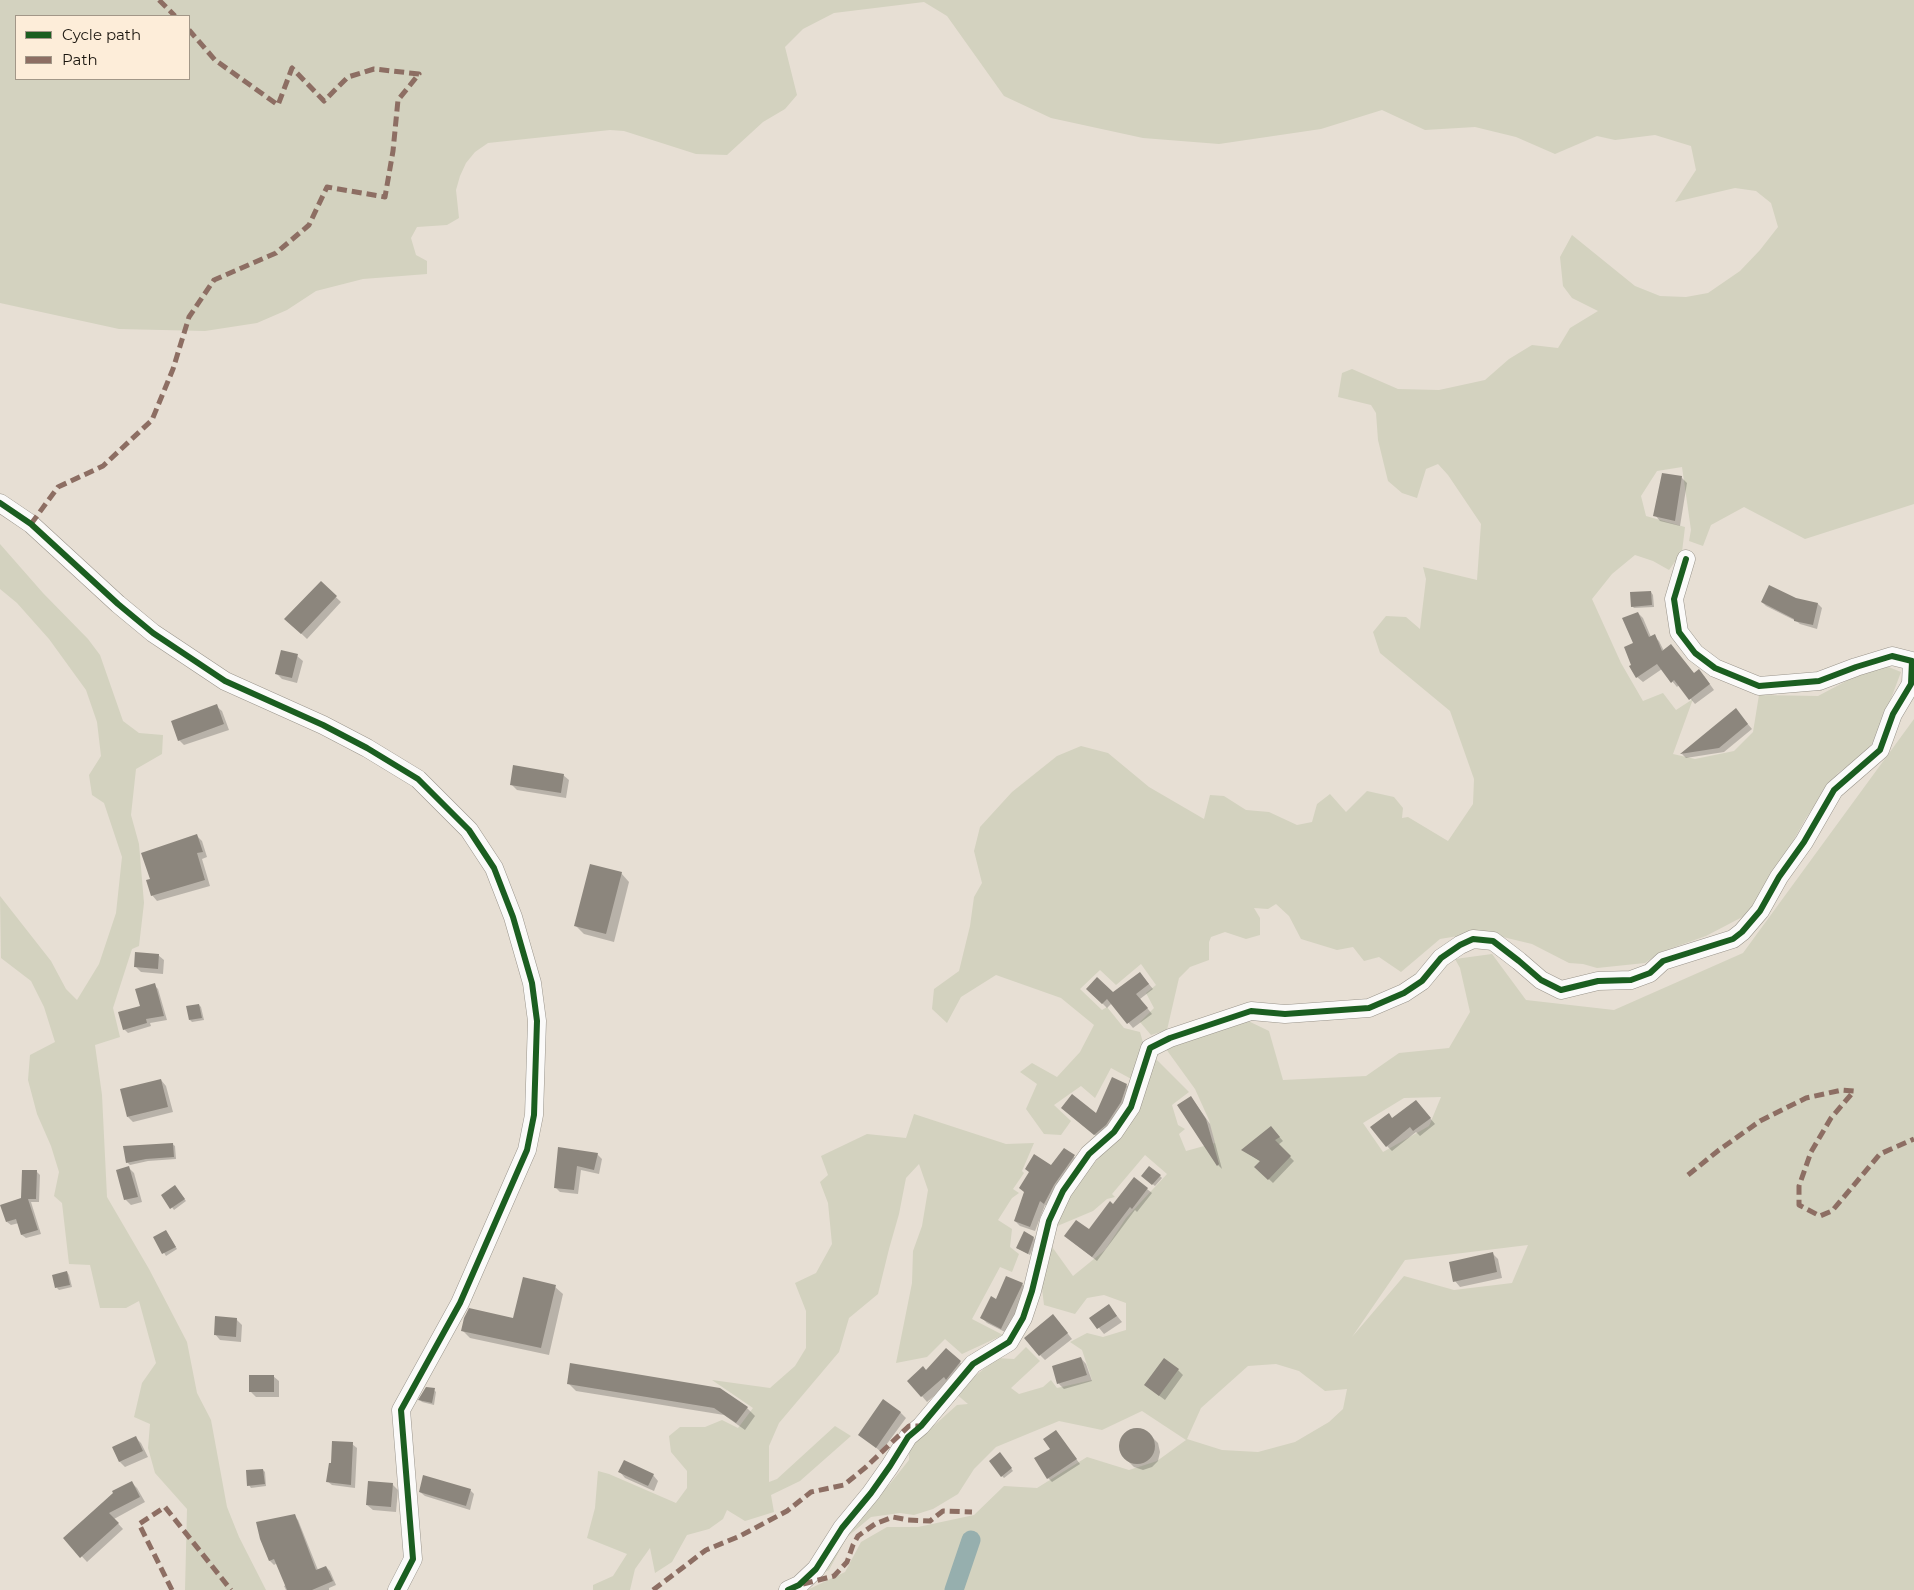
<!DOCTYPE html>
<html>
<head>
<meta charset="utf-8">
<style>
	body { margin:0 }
	#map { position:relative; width:1914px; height:1590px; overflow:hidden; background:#e7dfd4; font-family:Montserrat,sans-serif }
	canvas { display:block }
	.legend { position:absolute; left:15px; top:15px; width:175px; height:65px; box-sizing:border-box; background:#fdedd9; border:1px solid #a29788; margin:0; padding:6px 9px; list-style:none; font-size:15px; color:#1a150e }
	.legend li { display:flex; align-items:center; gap:10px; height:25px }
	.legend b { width:25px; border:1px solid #a29788 }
</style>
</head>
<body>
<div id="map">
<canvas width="1914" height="1590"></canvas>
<ul class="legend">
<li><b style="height:6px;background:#1b5e20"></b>Cycle path</li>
<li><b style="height:6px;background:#8d6e63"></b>Path</li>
</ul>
</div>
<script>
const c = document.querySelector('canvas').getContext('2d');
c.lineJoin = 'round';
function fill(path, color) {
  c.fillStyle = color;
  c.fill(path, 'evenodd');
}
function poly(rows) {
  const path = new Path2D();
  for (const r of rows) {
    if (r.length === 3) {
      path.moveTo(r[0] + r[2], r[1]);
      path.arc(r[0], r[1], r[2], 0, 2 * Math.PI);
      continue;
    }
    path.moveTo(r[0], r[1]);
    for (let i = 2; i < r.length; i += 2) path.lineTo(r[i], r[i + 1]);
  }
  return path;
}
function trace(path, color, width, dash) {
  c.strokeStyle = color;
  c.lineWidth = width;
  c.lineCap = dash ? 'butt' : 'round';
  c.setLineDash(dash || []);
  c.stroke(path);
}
const green = poly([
	[0,0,1914,0,1914,504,1805,539,1744,507,1711,525,1703,546,1689,541,1691,530,1682,467,1657,471,1641,496,1646,516,1685,527,1682,552,1669,570,1653,561,1635,555,1612,574,1592,599,1621,663,1643,701,1663,693,1676,710,1693,699,1673,754,1695,759,1734,751,1753,732,1759,695,1818,696,1852,678,1886,666,1901,672,1877,736,1866,752,1838,773,1806,818,1783,859,1748,914,1706,936,1661,952,1645,963,1597,968,1583,964,1569,963,1532,944,1482,932,1440,939,1401,972,1379,957,1364,961,1353,947,1337,950,1301,939,1289,916,1276,904,1268,909,1254,908,1260,918,1260,935,1246,939,1225,932,1211,937,1209,942,1209,960,1190,967,1179,978,1167,1030,1151,1035,1140,1022,1154,1008,1146,993,1156,985,1141,964,1116,985,1100,970,1080,989,1102,1010,1107,1007,1124,1028,1140,1032,1144,1046,1135,1081,1111,1068,1095,1098,1081,1086,1054,1105,1071,1121,1061,1135,1044,1134,1026,1109,1037,1084,1020,1072,1032,1063,1057,1077,1080,1052,1094,1025,1061,998,996,975,961,997,947,1023,932,1009,934,989,959,971,970,926,974,897,982,883,974,851,980,827,1012,792,1057,756,1081,746,1108,753,1149,787,1204,819,1210,795,1224,796,1246,810,1269,812,1297,825,1312,822,1317,804,1330,794,1346,812,1367,791,1394,797,1403,808,1402,818,1408,817,1448,841,1473,804,1474,779,1450,711,1380,653,1373,632,1386,616,1406,617,1420,629,1426,579,1423,567,1477,580,1481,524,1448,475,1438,464,1426,469,1417,498,1402,493,1388,481,1378,440,1376,413,1371,405,1338,397,1342,373,1352,369,1398,389,1439,390,1485,380,1509,359,1532,345,1558,348,1570,328,1598,311,1572,298,1563,286,1560,257,1572,235,1635,286,1660,296,1686,297,1708,293,1740,271,1760,250,1778,227,1771,203,1756,191,1735,188,1675,202,1696,170,1691,146,1655,135,1615,140,1597,136,1555,154,1516,137,1475,127,1425,130,1382,110,1321,129,1219,144,1143,138,1051,118,1004,96,947,16,924,2,834,13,803,29,785,47,797,95,785,109,763,122,727,155,696,154,624,131,610,130,488,143,475,152,466,163,460,176,456,190,459,218,447,225,417,227,411,238,416,255,427,261,427,274,363,279,316,291,287,310,257,323,205,331,119,329,0,303],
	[16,16,189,16,189,79,16,79],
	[0,544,43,593,88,639,100,655,123,721,139,733,163,735,162,754,136,769,131,815,139,844,144,903,139,946,132,949,113,1008,120,1037,95,1045,102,1095,107,1197,149,1269,187,1342,197,1393,211,1420,227,1507,239,1537,266,1590,185,1590,187,1509,155,1473,148,1448,150,1424,134,1417,142,1383,156,1363,139,1301,126,1308,100,1308,90,1265,69,1264,62,1203,54,1196,59,1172,51,1146,37,1114,28,1080,30,1055,55,1042,44,1007,31,981,1,958,0,896,51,961,66,989,77,1000,99,964,116,913,122,857,104,803,92,795,89,775,101,756,97,722,86,690,49,639,17,603,0,589],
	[1914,719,1914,1590,807,1590,845,1572,861,1542,887,1527,918,1527,974,1515,1004,1486,1037,1488,1087,1457,1129,1470,1157,1461,1186,1440,1142,1411,1102,1430,1059,1421,996,1447,974,1469,958,1494,933,1509,914,1515,900,1513,871,1517,847,1537,829,1570,808,1580,865,1505,889,1485,909,1460,909,1448,957,1405,968,1404,955,1393,959,1384,974,1377,997,1358,1014,1359,1026,1347,1040,1361,1011,1388,1019,1394,1043,1387,1051,1380,1057,1388,1092,1380,1082,1350,1070,1342,1087,1333,1103,1337,1126,1330,1126,1303,1104,1295,1087,1298,1075,1314,1044,1305,1040,1272,1050,1244,1073,1276,1105,1250,1126,1218,1167,1174,1145,1155,1112,1194,1115,1197,1107,1199,1093,1211,1055,1227,1067,1194,1128,1125,1154,1057,1189,1092,1172,1105,1178,1125,1185,1129,1179,1134,1186,1151,1215,1143,1209,1120,1195,1089,1166,1049,1244,1019,1269,1031,1283,1080,1366,1076,1399,1053,1449,1048,1470,1012,1460,968,1455,959,1492,954,1526,1000,1614,1010,1743,953],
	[1441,1097,1429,1126,1383,1152,1363,1123,1404,1098],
	[1528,1245,1512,1283,1454,1290,1404,1276,1352,1337,1405,1260],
	[1276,1364,1299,1371,1325,1391,1347,1389,1343,1409,1329,1422,1295,1442,1258,1452,1222,1450,1187,1439,1201,1408,1248,1366],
	[914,1114,1006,1144,1034,1143,1022,1171,1024,1173,1013,1189,1019,1193,1012,1198,998,1220,1012,1229,1010,1247,1019,1254,1012,1272,1000,1267,972,1319,1003,1335,962,1354,945,1339,927,1357,896,1363,912,1283,913,1251,922,1226,928,1190,919,1164,906,1178,899,1214,889,1249,878,1294,849,1318,839,1352,779,1423,769,1446,769,1482,777,1479,835,1426,851,1436,800,1481,771,1495,774,1512,745,1521,727,1510,723,1519,709,1529,687,1535,672,1562,655,1573,650,1548,635,1569,630,1590,593,1590,593,1585,613,1576,627,1554,587,1538,595,1508,598,1471,609,1474,676,1503,687,1488,687,1471,671,1452,669,1436,680,1427,705,1427,722,1420,738,1428,753,1408,712,1380,770,1388,795,1366,806,1348,806,1311,795,1283,816,1273,832,1244,828,1203,820,1182,828,1175,821,1156,867,1134,906,1138]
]);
const shadow = poly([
	[1681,477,1687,483,1680,526,1660,521,1655,515],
	[321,583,341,602,307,639,286,619],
	[1651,592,1653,595,1654,607,1634,608,1632,606],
	[1762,602,1818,604,1822,608,1817,629,1800,624,1796,621,1766,606],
	[1638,613,1643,618,1651,637,1654,636,1659,641,1664,651,1694,674,1704,676,1714,690,1695,704,1679,685,1677,687,1662,669,1643,682,1637,677,1632,665],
	[297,656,303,661,297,683,282,679,276,673],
	[216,706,222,711,229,730,184,745,179,740],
	[1736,710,1752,729,1724,752,1686,758,1682,754],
	[563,775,569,780,566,798,517,790,512,785],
	[197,836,202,841,207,857,202,859,210,886,157,901,152,895,151,880],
	[621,873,629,882,614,942,584,934,575,925],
	[158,955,164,960,163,974,141,972,135,966],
	[1144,978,1153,989,1140,999,1152,1014,1133,1028,1112,1003,1107,1008,1088,989,1113,994],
	[154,985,158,989,167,1020,150,1023,151,1026,128,1033,124,1029,142,1007],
	[199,1005,201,1007,204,1020,192,1022,190,1020],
	[161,1080,166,1086,173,1112,133,1122,128,1117],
	[1127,1085,1132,1090,1101,1140,1068,1113,1097,1115],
	[1191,1097,1210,1124,1222,1169,1218,1165],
	[1416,1101,1435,1124,1420,1136,1416,1132,1392,1151,1387,1146,1393,1119],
	[1275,1132,1283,1141,1278,1145,1294,1161,1273,1183,1256,1167,1261,1162,1243,1150],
	[172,1144,175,1146,176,1159,148,1161,130,1165,127,1162],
	[559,1148,597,1154,602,1159,599,1174,581,1170,578,1194,560,1192,555,1187],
	[1064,1149,1079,1161,1050,1208,1045,1205,1035,1231,1020,1226,1015,1221,1025,1193,1030,1172,1051,1167],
	[128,1167,134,1173,142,1202,131,1205,125,1199],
	[36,1171,40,1175,39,1202,31,1202,41,1234,26,1238,22,1235,19,1223,11,1225,7,1222,22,1199],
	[1160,1176,1162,1178,1155,1186,1145,1178],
	[177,1189,186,1201,174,1210,163,1195],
	[1147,1189,1152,1193,1137,1212,1135,1210,1097,1261,1065,1236,1089,1230,1113,1205],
	[166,1231,177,1249,166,1256,155,1238],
	[1034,1238,1036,1240,1030,1255,1017,1248],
	[1493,1254,1498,1259,1502,1278,1460,1287,1455,1281],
	[67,1272,69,1275,72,1287,59,1290,57,1288],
	[1022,1284,1028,1290,1007,1333,987,1323,981,1317],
	[555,1287,563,1294,549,1355,470,1338,462,1330,514,1320],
	[1109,1306,1122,1322,1104,1334,1091,1318],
	[236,1319,242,1325,241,1342,220,1340,215,1334],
	[1058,1321,1072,1339,1045,1360,1040,1355],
	[946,1349,966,1368,927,1402,909,1381,927,1372],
	[1081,1358,1086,1364,1092,1381,1064,1389,1059,1384,1053,1367],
	[1178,1370,1183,1375,1165,1400,1145,1385],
	[273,1376,279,1381,279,1397,256,1397,251,1392],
	[568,1383,719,1389,747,1408,755,1416,745,1430,724,1415,576,1391],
	[434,1390,436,1392,434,1405,422,1402,420,1400],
	[900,1412,906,1418,881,1452,864,1437],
	[1137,1428,1145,1431,1152,1437,1158,1443,1160,1452,1158,1461,1152,1467,1143,1470,1134,1467,1122,1455,1119,1446,1122,1437,1128,1431],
	[1056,1432,1080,1464,1052,1482,1048,1478,1052,1449],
	[136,1438,141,1443,148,1457,125,1467,120,1462,113,1448],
	[352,1444,357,1448,355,1488,332,1485,327,1481,332,1465],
	[1002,1456,1013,1471,1004,1478,1002,1476],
	[263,1470,265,1472,266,1486,251,1488,249,1485],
	[620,1472,653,1475,658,1481,654,1491,625,1478],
	[131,1482,137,1488,145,1502,114,1519,123,1529,87,1562,65,1538],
	[392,1484,398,1490,396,1512,373,1510,367,1505],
	[470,1490,474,1494,470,1510,425,1496,420,1492],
	[294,1516,298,1520,318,1570,326,1567,330,1571,336,1585,329,1588,329,1590,286,1590,284,1586,286,1585,277,1563,274,1565,270,1561,261,1539]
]);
const canal = poly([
	[954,1590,971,1540]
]);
const building = poly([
	[1662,473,1682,476,1675,521,1653,516],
	[321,581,337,596,301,634,284,619],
	[1769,585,1796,598,1818,603,1813,625,1794,621,1794,619,1761,602],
	[1651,591,1652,605,1631,607,1630,592],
	[1638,612,1649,637,1655,634,1662,651,1671,644,1694,673,1699,669,1710,684,1689,700,1674,680,1671,683,1657,664,1636,678,1629,666,1631,665,1624,647,1633,643,1622,618],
	[281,650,298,654,292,678,275,674],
	[217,704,224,724,178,741,171,721],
	[1736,708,1748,724,1719,748,1680,754],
	[513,765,564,774,561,793,510,785],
	[197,834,203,852,197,853,205,880,151,896,146,880,150,879,141,853],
	[590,864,622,872,606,934,574,926],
	[135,952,159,954,158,969,134,967],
	[1140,972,1149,984,1136,994,1148,1008,1127,1024,1107,999,1102,1004,1086,989,1097,977,1113,992],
	[155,983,164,1016,146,1019,147,1023,123,1030,118,1012,140,1006,135,989],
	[199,1004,202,1018,189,1020,186,1006],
	[1112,1077,1127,1084,1121,1102,1106,1125,1094,1135,1061,1108,1072,1094,1096,1113],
	[161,1079,168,1107,127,1117,120,1089],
	[1191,1096,1206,1119,1219,1164,1217,1166,1177,1105],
	[1416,1100,1431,1118,1413,1131,1410,1127,1386,1147,1370,1127,1389,1113,1392,1118],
	[1271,1126,1280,1137,1275,1140,1291,1156,1268,1180,1254,1167,1260,1161,1241,1150],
	[173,1143,174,1157,146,1159,126,1163,123,1146],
	[558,1147,598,1153,594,1170,577,1166,574,1190,554,1188],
	[1064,1148,1075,1155,1054,1185,1044,1204,1040,1201,1030,1227,1014,1221,1024,1192,1019,1188,1029,1172,1025,1169,1034,1154,1051,1165],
	[129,1166,138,1197,124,1200,116,1170],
	[1149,1166,1161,1175,1152,1185,1141,1176],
	[22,1170,37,1170,36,1199,28,1199,38,1230,21,1235,16,1219,6,1222,0,1205,21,1198],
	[1134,1177,1148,1188,1132,1209,1130,1207,1092,1257,1064,1236,1076,1220,1089,1229,1110,1201,1113,1204],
	[175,1185,185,1199,170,1209,161,1195],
	[166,1230,176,1247,162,1254,153,1237],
	[1024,1231,1034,1237,1028,1254,1016,1248],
	[1493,1252,1497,1272,1453,1282,1449,1262],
	[67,1271,70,1285,55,1288,52,1275],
	[1006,1276,1023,1283,1001,1329,980,1318,991,1296,996,1299],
	[523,1277,556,1285,541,1348,461,1331,464,1318,469,1308,513,1318],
	[1109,1304,1117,1316,1097,1329,1089,1318],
	[1053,1314,1068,1333,1039,1356,1024,1338],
	[215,1316,237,1318,236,1337,214,1335],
	[946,1348,961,1361,946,1380,944,1377,921,1397,907,1381,923,1366,926,1370],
	[1081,1357,1087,1375,1057,1384,1052,1366],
	[1164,1358,1179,1369,1159,1396,1144,1385],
	[570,1363,720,1388,748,1407,736,1423,714,1408,567,1384],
	[249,1375,274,1375,274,1392,249,1392],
	[426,1387,435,1388,432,1403,418,1400],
	[883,1399,901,1412,876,1448,858,1435],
	[1137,1446,18],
	[1056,1430,1077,1459,1047,1479,1034,1458,1050,1449,1043,1439],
	[136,1436,143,1451,119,1462,112,1447],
	[332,1441,353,1442,351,1485,326,1482,329,1463,331,1463],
	[1000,1452,1012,1468,1001,1477,989,1461],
	[624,1460,654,1474,648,1486,618,1472],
	[263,1469,265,1484,247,1486,246,1470],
	[423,1475,471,1489,466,1506,419,1492],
	[132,1481,140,1497,109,1513,119,1523,80,1558,63,1538,113,1493,112,1491],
	[368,1481,393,1483,391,1507,366,1505],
	[295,1514,316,1570,326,1566,333,1581,312,1590,287,1590,274,1559,269,1561,260,1539,256,1522]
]);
const minor = poly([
	[0,503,31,524,118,604,153,633,225,681,323,725,367,748,418,779,469,830,494,868,513,917,532,983,537,1021,534,1115,527,1150,460,1303,401,1410,413,1559,397,1590],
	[788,1590,799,1585,816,1569,842,1528,871,1493,890,1466,908,1437,921,1426,973,1364,1009,1342,1023,1318,1032,1291,1049,1221,1063,1191,1089,1154,1114,1132,1131,1107,1150,1048,1170,1038,1251,1011,1285,1014,1369,1008,1404,993,1422,981,1441,958,1460,945,1473,939,1493,941,1519,961,1541,980,1561,990,1598,981,1631,980,1650,973,1663,961,1733,939,1742,932,1760,911,1779,877,1804,842,1834,790,1880,750,1893,714,1911,684,1912,661,1892,656,1856,667,1819,681,1759,686,1715,668,1695,653,1679,632,1674,599,1686,559]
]);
const quiet = poly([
	[159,0,175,16],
	[31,524,58,487,103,466,152,420,173,369,189,317,214,280,276,253,309,225,327,187,385,197,393,151,398,100,419,74,374,69,348,77,324,101,292,68,278,105,215,60,189,30],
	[1688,1175,1719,1150,1760,1121,1806,1098,1842,1090,1854,1091,1831,1118,1811,1152,1799,1186,1799,1205,1820,1216,1832,1211,1880,1154,1914,1139],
	[803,1584,834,1576,847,1562,853,1545,858,1536,875,1524,893,1517,908,1520,930,1521,943,1511,972,1512],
	[172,1590,139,1524,165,1507,231,1590],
	[653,1590,706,1550,740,1536,787,1511,811,1492,844,1485,866,1467,909,1426,921,1426]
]);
const cycleway = poly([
	[0,503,31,524,118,604,153,633,225,681,323,725,367,748,418,779,469,830,494,868,513,917,532,983,537,1021,534,1115,527,1150,460,1303,401,1410,413,1559,397,1590],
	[788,1590,799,1585,816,1569,842,1528,871,1493,890,1466,908,1437,921,1426,973,1364,1009,1342,1023,1318,1032,1291,1049,1221,1063,1191,1089,1154,1114,1132,1131,1107,1150,1048,1170,1038,1251,1011,1285,1014,1369,1008,1404,993,1422,981,1441,958,1460,945,1473,939,1493,941,1519,961,1541,980,1561,990,1598,981,1631,980,1650,973,1663,961,1733,939,1742,932,1760,911,1779,877,1804,842,1834,790,1880,750,1893,714,1911,684,1912,661,1892,656,1856,667,1819,681,1759,686,1715,668,1695,653,1679,632,1674,599,1686,559]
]);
fill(green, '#d3d2bf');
fill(shadow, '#0003');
trace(canal, '#96afae', 19);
fill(building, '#8c867d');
trace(minor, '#99948b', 19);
trace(minor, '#fbfaf9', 18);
trace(quiet, '#8d6e63', 5, [10, 5]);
trace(cycleway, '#1b5e20', 6);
</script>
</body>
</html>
